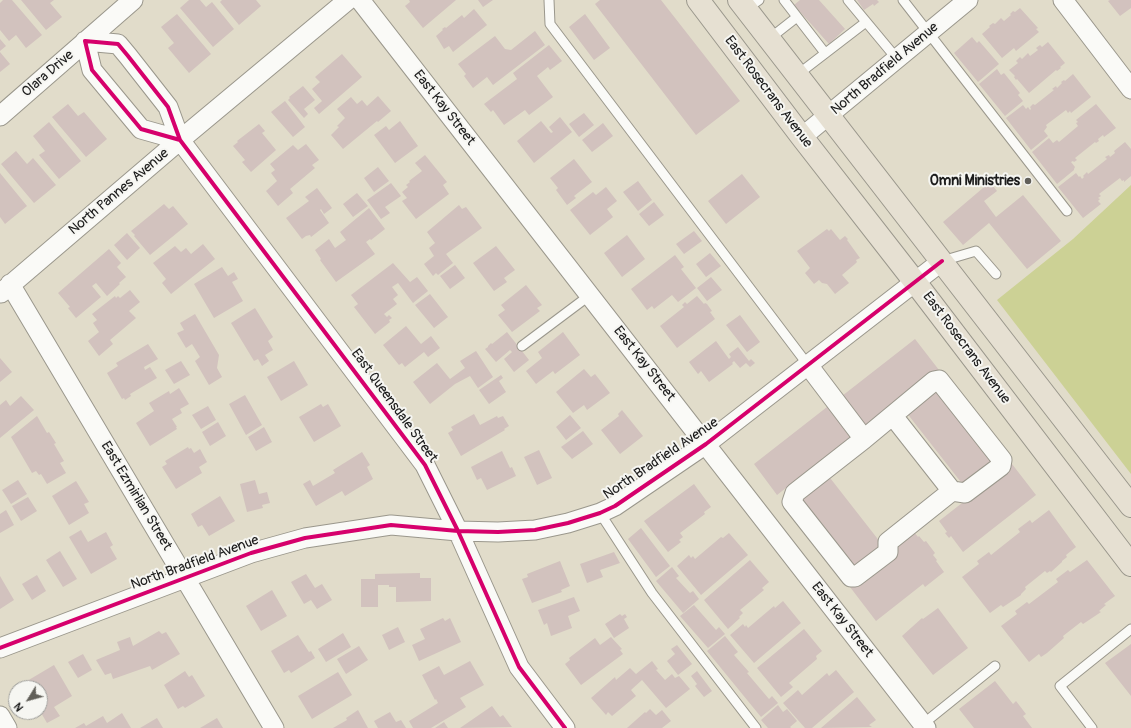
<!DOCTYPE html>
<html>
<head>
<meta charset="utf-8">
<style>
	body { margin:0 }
	#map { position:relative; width:1131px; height:728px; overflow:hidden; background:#e1dcca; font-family:Pangolin,sans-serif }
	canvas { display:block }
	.north { position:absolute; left:8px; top:680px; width:40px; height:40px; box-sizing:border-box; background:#f6f6f2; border:1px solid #9f9f9c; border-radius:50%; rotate:233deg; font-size:11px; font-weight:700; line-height:16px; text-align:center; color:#1c1c1c }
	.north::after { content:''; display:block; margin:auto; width:14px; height:18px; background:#615f59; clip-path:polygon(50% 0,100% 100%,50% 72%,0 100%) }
</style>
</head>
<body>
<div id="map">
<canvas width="1131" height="728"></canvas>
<div class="north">N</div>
</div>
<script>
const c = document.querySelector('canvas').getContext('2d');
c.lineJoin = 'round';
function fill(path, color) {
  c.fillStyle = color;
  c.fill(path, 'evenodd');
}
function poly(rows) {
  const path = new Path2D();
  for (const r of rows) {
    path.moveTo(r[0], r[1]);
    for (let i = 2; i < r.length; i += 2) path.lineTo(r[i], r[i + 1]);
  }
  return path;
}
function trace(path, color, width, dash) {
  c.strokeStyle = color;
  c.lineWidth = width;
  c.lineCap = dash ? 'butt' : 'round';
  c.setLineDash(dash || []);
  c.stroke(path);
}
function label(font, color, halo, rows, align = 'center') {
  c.font = font + ' Pangolin,sans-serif';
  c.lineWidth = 4;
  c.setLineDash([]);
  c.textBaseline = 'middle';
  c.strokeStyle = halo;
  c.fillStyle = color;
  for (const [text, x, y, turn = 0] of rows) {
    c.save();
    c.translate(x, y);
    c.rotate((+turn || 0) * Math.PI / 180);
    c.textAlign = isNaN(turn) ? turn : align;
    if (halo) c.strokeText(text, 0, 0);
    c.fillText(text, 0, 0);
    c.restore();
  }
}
const green = poly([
	[1131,185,1131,474,997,300,1073,239]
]);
const building = poly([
	[3,0,12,0,42,35,26,48,16,35,9,41,0,30,0,3],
	[21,0,54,0,50,3,62,17,46,30],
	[189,0,200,0,206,7,212,2,234,29,213,47,180,8],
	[222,0,256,0,261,6,239,25,220,2],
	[409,0,456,0,423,28,405,6,410,2],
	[478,0,493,0,483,7],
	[600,0,661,0,740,101,696,135,595,4],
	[800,0,819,0,845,29,829,44,794,5],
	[857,0,877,0,879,2,874,6,873,4,864,10],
	[1110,0,1131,0,1131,8,1120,16,1108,1],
	[1020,8,1038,28,1036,29,1039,32,1016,51,1014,48,1002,58,982,34,990,27,989,26,993,23,995,24,1001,18,1004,21,1011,15,1010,14,1013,11,1015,12],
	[474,9,487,25,453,52,449,46,444,49,436,36,443,30,442,29,445,27,446,28,462,15,464,18],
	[177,14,211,54,189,73,168,48,174,43,161,27],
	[585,14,610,48,594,60,569,27],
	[535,31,545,45,493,85,487,77,473,88,464,76,466,74,458,64,495,36,505,49,511,50],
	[972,37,977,43,979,41,999,64,978,82,954,53],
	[0,39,6,46,0,51],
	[1048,42,1065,63,1060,67,1061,68,1057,71,1056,70,1029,93,1017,79,1016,80,1014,77,1015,76,1009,70,1018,63,1016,61,1020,57,1022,59,1028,53,1030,56,1038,50,1036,48,1040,45,1042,47],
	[549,45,562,61,550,70,548,67,537,76,553,97,529,115,525,110,504,125,493,110,491,112,484,104,517,79,513,73],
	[0,52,10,64,0,72],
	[342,54,362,77,319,114,314,108,322,101,312,89,320,82,315,77],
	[997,69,1001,75,1004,73,1020,93,1018,95,1023,101,1005,116,979,84],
	[1073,74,1091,97,1071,113,1070,111,1068,113,1066,110,1046,125,1047,127,1044,131,1048,136,1031,150,1006,118,1023,105,1026,109,1028,107,1030,110,1031,109,1030,107,1033,104,1035,105,1054,90,1052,89,1056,86,1057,88,1062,83,1061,82,1064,80,1065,81],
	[303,86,315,100,304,109,308,114,304,118,288,100,290,98,289,97],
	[378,96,391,111,378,122,377,121,343,149,331,135,339,127,337,126,345,118,337,109,351,97,357,104,362,100,367,106],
	[285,101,305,127,293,137,271,112],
	[68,104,78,116,84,112,107,139,86,157,52,117],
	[1096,104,1116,128,1104,137,1103,135,1098,139,1099,141,1096,143,1095,142,1075,158,1077,160,1074,162,1073,161,1071,162,1075,167,1074,169,1074,170,1057,184,1032,152,1049,138,1053,143,1057,140,1059,142,1078,126,1076,123,1078,122,1076,120],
	[584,113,594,125,579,137,569,124],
	[560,117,572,132,534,163,517,141,541,121,551,133,553,132,549,127],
	[400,121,418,146,395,163,374,135,386,126,389,130],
	[49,122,81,161,59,179,39,155,45,151,33,136],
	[603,123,613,136,592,152,582,140],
	[259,124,265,131,262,133,276,150,251,172,242,162,245,160,233,146,238,142,237,141],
	[1125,142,1131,149,1131,176,1124,182,1124,180,1122,181,1120,178,1099,194,1101,196,1098,198,1100,199,1098,201,1101,204,1083,218,1058,187,1076,173,1079,177,1080,176,1082,179,1084,177,1083,176,1087,172,1088,174,1107,159,1105,157,1109,155,1110,157,1115,153,1114,151],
	[306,144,319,160,312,165,315,168,290,189,293,193,278,206,266,191,277,181,271,173,275,170,270,164,293,145,298,150],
	[16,151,27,164,33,158,56,185,34,203,1,164],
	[425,155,447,182,443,185,449,194,416,219,402,201,407,198,402,192,408,187,406,185,410,182,409,181,422,171,415,163],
	[574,159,592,182,574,196,576,198,567,205,556,190,558,188,550,178],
	[378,167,389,181,374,192,364,178],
	[0,173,27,206,5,224,0,217],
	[742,174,760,197,726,224,708,201],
	[638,181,652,200,638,211,623,192],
	[990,182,997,191,984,201,996,217,1023,195,1061,241,1027,269,989,223,963,245,943,222],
	[391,183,401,196,385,207,390,213,381,219,367,200],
	[606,187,617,201,607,209,613,217,590,235,570,210,593,192,596,195],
	[317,188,332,208,324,214,321,209,320,210,329,223,311,237,310,235,306,236,302,239,286,218,309,201,305,197],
	[357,193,368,206,353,217,343,204],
	[654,202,664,215,649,226,639,214],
	[164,204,169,209,173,206,188,224,150,255,134,236,135,235,131,231],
	[459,205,462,209,466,207,482,228,446,254,453,263,438,275,436,273,433,276,424,264,434,256,429,248,435,243,427,232],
	[369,208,385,229,371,240,370,239,366,242,375,254,336,282,320,260,321,259,315,250,329,239,335,248,346,240,340,232],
	[827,229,829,231,831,229,840,240,845,236,848,239,847,240,860,258,856,260,857,262,855,264,842,275,849,283,835,294,827,284,822,283,819,280,814,284,805,273,810,268,797,251],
	[694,231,702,241,684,254,676,244],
	[127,233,140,248,127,260,114,245],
	[627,235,645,259,622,277,604,253],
	[203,244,215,259,171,294,162,283,166,279,153,263,175,246,181,252,186,248,191,254],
	[496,246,515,270,504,278,507,282,494,291,473,263],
	[109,249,121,263,117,267,126,277,119,283,120,284,107,296,96,283,92,286,101,297,76,318,68,308,70,307,58,293],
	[710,253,721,266,706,277,696,264],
	[675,255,684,267,681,269,696,288,678,302,672,295,654,309,652,306,647,310,631,289],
	[393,263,410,282,417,277,428,291,413,303,398,283,392,287,398,295,393,299,397,304,384,314,387,317,389,315,392,318,389,320,390,322,375,334,354,307,358,304,351,295],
	[455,265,465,278,450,289,440,276],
	[222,267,228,276,234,272,238,279,232,282,243,301,214,318,194,284],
	[711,277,722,290,707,301,697,288],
	[526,285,542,305,537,308,540,311,512,332,498,315,505,310,501,305],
	[130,290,140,302,129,311,136,318,110,340,113,344,99,356,88,341,99,332,93,323,97,320,92,314,115,296,116,298,118,296,120,298],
	[430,294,448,317,434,328,415,305],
	[697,296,704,304,705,303,707,304,712,311,710,312,715,319,677,348,660,326,684,307,682,305,685,302,687,304],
	[255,308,273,337,268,341,273,350,265,355,269,361,262,366,258,359,254,361,231,323],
	[195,314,219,355,217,368,222,377,209,385,195,361,200,357,192,344,186,348,177,333,184,330,180,323],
	[740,315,760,342,747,352,726,325],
	[406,326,421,344,431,336,440,348,428,357,424,352,405,367,402,363,399,365,383,345],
	[507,332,529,360,514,372,504,359,512,352,510,350,496,362,485,349,488,347,488,346,491,343,492,344],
	[563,332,580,355,555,374,553,371,536,384,526,371,542,358,538,352],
	[915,339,939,370,865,427,842,396],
	[716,341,729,359,731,357,729,354,738,347,749,361,751,359,755,363,750,367,746,363,740,368,734,361,732,363,733,364,709,382,701,371,698,374,689,362],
	[148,344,158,359,144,367,145,370,150,367,157,378,130,394,131,396,125,400,124,398,122,399,107,373,118,366,116,363],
	[476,351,493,377,478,388,470,376,455,384,430,404,413,382,437,363,450,379,465,368,460,361],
	[0,358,12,372,0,382],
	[181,361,190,375,174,384,165,370],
	[294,361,308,385,281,401,267,377],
	[584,369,591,377,595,374,610,393,587,410,584,405,573,413,556,392],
	[501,375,503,378,499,381,506,392,489,404,479,390],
	[179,388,189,404,180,409,182,413,172,419,177,427,176,427,177,429,150,446,136,423,154,411,149,403,169,391,170,394],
	[937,388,994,462,964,486,906,412],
	[245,395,262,425,246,435,229,404],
	[21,396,34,410,0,438,0,405,6,400,10,406],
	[321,404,323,407,328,404,341,426,314,442,299,417],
	[208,406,216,420,201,429,192,415],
	[827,407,839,422,841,420,845,426,843,427,851,437,777,495,754,464],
	[622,410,643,436,620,454,601,430,619,416,618,414],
	[474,414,480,425,497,416,498,418,503,416,509,426,504,429,505,430,461,456,448,433,453,430,451,427],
	[570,415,581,428,566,440,556,427],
	[37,416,47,433,49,432,56,443,54,444,64,461,60,463,66,473,47,484,41,474,39,475,36,471,32,473,11,437],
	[218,422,226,436,210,446,202,432],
	[264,427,272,442,256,451,248,437],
	[583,431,593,444,572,459,561,447],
	[188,447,189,449,191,448,194,453,200,449,207,462,199,467,202,473,176,489,162,467,167,464,165,461],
	[539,450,552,478,537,485,524,457],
	[502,451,510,468,512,467,516,476,487,490,481,478,477,480,471,467],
	[362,452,370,465,367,467,373,479,345,496,342,491,316,506,303,484,310,480,313,486,335,473,333,470],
	[1012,464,1036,495,963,552,951,536,949,538,945,533,947,532,939,521],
	[827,474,884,547,853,570,796,497],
	[18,480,27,494,11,504,2,490],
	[255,480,259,494,267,492,270,503,262,505,263,508,247,512,240,484],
	[76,481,89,502,84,504,89,513,69,525,52,496],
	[694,484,711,507,704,512,705,514,680,533,683,537,679,540,681,542,668,552,644,521],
	[220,496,235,521,209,536,202,525,198,527,191,514],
	[28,497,37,511,21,521,12,506],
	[6,510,14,525,0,533,0,514],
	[1049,510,1076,547,1066,555,1067,557,1062,561,1062,562,1051,572,1050,571,1047,573,1045,571,1025,587,1026,589,1021,594,1021,595,1003,607,1001,605,990,613,962,577,979,564,977,561,989,552,991,555,1020,532,1018,529,1030,520,1032,523],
	[910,527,918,537,919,536,924,542,926,541,935,553,933,555,937,560,936,561,944,572,925,587,923,584,876,621,850,587,897,551,890,543],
	[641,528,670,566,656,577,628,539],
	[81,530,88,542,106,532,113,545,110,547,117,559,91,574,69,537],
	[729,533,748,555,701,595,677,566,689,555,691,558,693,556,695,559,721,537,723,538],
	[60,551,77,579,63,587,46,560],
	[614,552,620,563,600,570,603,577,587,583,580,564],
	[750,560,769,582,762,588,764,590,740,610,743,613,739,617,740,618,728,629,704,600],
	[1087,560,1115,596,1104,604,1106,605,1099,611,1101,612,1083,624,1081,622,1063,636,1064,638,1047,653,1041,657,1039,654,1029,662,1001,626,1017,614,1015,611,1027,602,1029,604,1058,582,1056,579,1068,570,1070,572],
	[560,561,570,586,561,590,562,592,532,603,522,579,528,577,527,574],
	[672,567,679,576,676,578,690,593,693,591,699,599,683,613,656,581],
	[420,573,420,578,431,578,431,601,396,602,396,587,389,587,389,585,378,585,378,607,361,607,361,579,375,579,375,574],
	[306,574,315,588,322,584,332,600,317,609,311,600,304,604,291,582],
	[37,575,46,591,32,600,22,584],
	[0,576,14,600,0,609],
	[272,590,287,616,261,631,246,606],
	[574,597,580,611,568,616,572,628,551,636,547,623,544,625,538,610],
	[783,601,801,623,754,663,730,635,743,624,745,627,746,625,748,628,774,606,775,608],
	[694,605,716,630,719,627,725,634,708,648,680,616],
	[938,608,968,648,933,675,902,636,922,618,923,619],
	[620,614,622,616,625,614,627,617,624,619,629,628,614,638,605,624],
	[443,618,445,621,450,618,461,642,419,661,412,645,425,639,420,629],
	[398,627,405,642,389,650,382,635],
	[804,629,822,651,816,656,817,659,789,683,793,687,781,697,757,668],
	[159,631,162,634,166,632,180,654,152,670,150,666,113,679,111,673,105,675,96,660,120,650,117,642,130,637,133,646],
	[343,633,351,647,326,662,318,649],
	[298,635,309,652,311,651,315,658,291,673,289,670,284,673,271,651],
	[725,636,738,652,734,655,749,672,747,673,769,699,772,696,778,703,761,717,707,651],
	[611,637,622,649,620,650,623,654,581,685,565,664,570,660,569,658,595,638,600,645],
	[1131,644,1131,696,1105,663],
	[677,645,692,664,678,675,667,661,675,654,671,649],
	[359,646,368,660,346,674,337,659],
	[83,654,92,670,78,678,68,662],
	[470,661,484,685,460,698,466,707,431,728,413,728,409,721,438,703,436,699,435,700,422,675,439,666,444,675],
	[652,661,658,669,656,670,665,680,672,674,675,678,679,676,690,689,666,708,642,680,631,690,636,696,612,716,608,712,606,715,591,698,615,677,616,680,630,668,636,674],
	[54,665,72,696,54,707,60,716,47,723,40,711,40,688,31,688,27,681],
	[836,670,854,692,812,728,805,728,783,703,798,690,802,695,827,673,829,676],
	[185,671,189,677,192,675,205,696,185,708,183,706,178,709,164,685],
	[697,671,712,691,704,697,695,686,697,684,691,676],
	[338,672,352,695,312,719,298,696],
	[995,681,1013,704,1016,701,1026,714,1023,716,1032,728,974,728,959,709],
	[857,697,876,720,869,725,872,727,821,728],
	[778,705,783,712,787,709,797,721,790,727,791,728,768,728,761,720],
	[492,706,500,717,503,715,512,727,460,728],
	[650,709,656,715,662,710,671,721,662,728,627,728,645,712,646,713],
	[358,710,368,728,333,728,347,720,346,718],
	[390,712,396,722,401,720,406,728,378,728,374,721],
	[122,713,131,728,75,728,84,723,86,726,103,716,107,723],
	[157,718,163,728,140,728],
	[217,718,223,728,200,728],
	[444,722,448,728,435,728]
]);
const service = poly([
	[549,0,550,24,808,365],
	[784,0,825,53],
	[848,0,897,59],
	[903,0,1067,211],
	[746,9,759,0],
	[769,39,797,17],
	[797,75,866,22],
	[942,261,976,251,996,274],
	[522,346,590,295],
	[600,513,652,593,756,728],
	[923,724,995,666],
	[1092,728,1060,686,1131,629]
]);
const minor = poly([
	[360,0,926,728],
	[1063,0,1131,89],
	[0,116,133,0],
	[802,137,968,0],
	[180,140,141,129,92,70,85,41,118,44,128,56,168,107,180,140,425,465,458,531,519,667,565,728],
	[10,284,274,728],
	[1,293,180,140,348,0],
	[808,365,864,439,795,493,792,502,851,577,855,577,888,552,888,542,952,491,965,493,1001,466,1002,460,939,380,934,381,864,439],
	[893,416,952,491],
	[0,648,251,553,305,538,391,525,458,531,498,532,535,530,568,523,600,513,615,506,706,444,942,261],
	[0,716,7,728]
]);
const primary = poly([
	[698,0,802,137,915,282,1131,565],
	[739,0,1131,506]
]);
const cycleway = poly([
	[180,140,141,129,92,70,85,41,118,44,128,56,168,107,180,140,425,465,458,531,519,667,565,728],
	[0,648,251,553,305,538,391,525,458,531,498,532,535,530,568,523,600,513,615,506,706,444,942,261]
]);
const markers = [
	[1028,181,4,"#615f59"]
];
const streetNames = [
	["North Bradfield Avenue",885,69,-40],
	["Olara Drive",48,74,-41],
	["East Rosecrans Avenue",768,92,53],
	["East Kay Street",444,108,52],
	["North Pannes Avenue",119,192,-40],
	["East Rosecrans Avenue",966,348,53],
	["East Kay Street",644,364,52],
	["East Queensdale Street",394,406,54],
	["North Bradfield Avenue",661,459,-34],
	["East Ezmirlian Street",136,496,59],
	["North Bradfield Avenue",195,563,-20],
	["East Kay Street",842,620,52]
];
const poiNames = [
	["Omni Ministries",1020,181]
];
fill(green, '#ccd195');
fill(building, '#d2c2be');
trace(service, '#9a978c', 11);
trace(minor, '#9a978c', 21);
trace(primary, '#9a978c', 24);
trace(service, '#fafaf7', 9);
trace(minor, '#fafaf7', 19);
trace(primary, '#e6e0d2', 22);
trace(cycleway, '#d6006c', 4);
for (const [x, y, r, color] of markers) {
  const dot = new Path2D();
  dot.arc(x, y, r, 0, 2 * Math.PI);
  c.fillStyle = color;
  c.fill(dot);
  trace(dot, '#f6f6f2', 1.5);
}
label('14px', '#1c1c1c', '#f6f6f2', streetNames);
label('bold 14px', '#1c1c1c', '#f6f6f2', poiNames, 'right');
</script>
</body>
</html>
